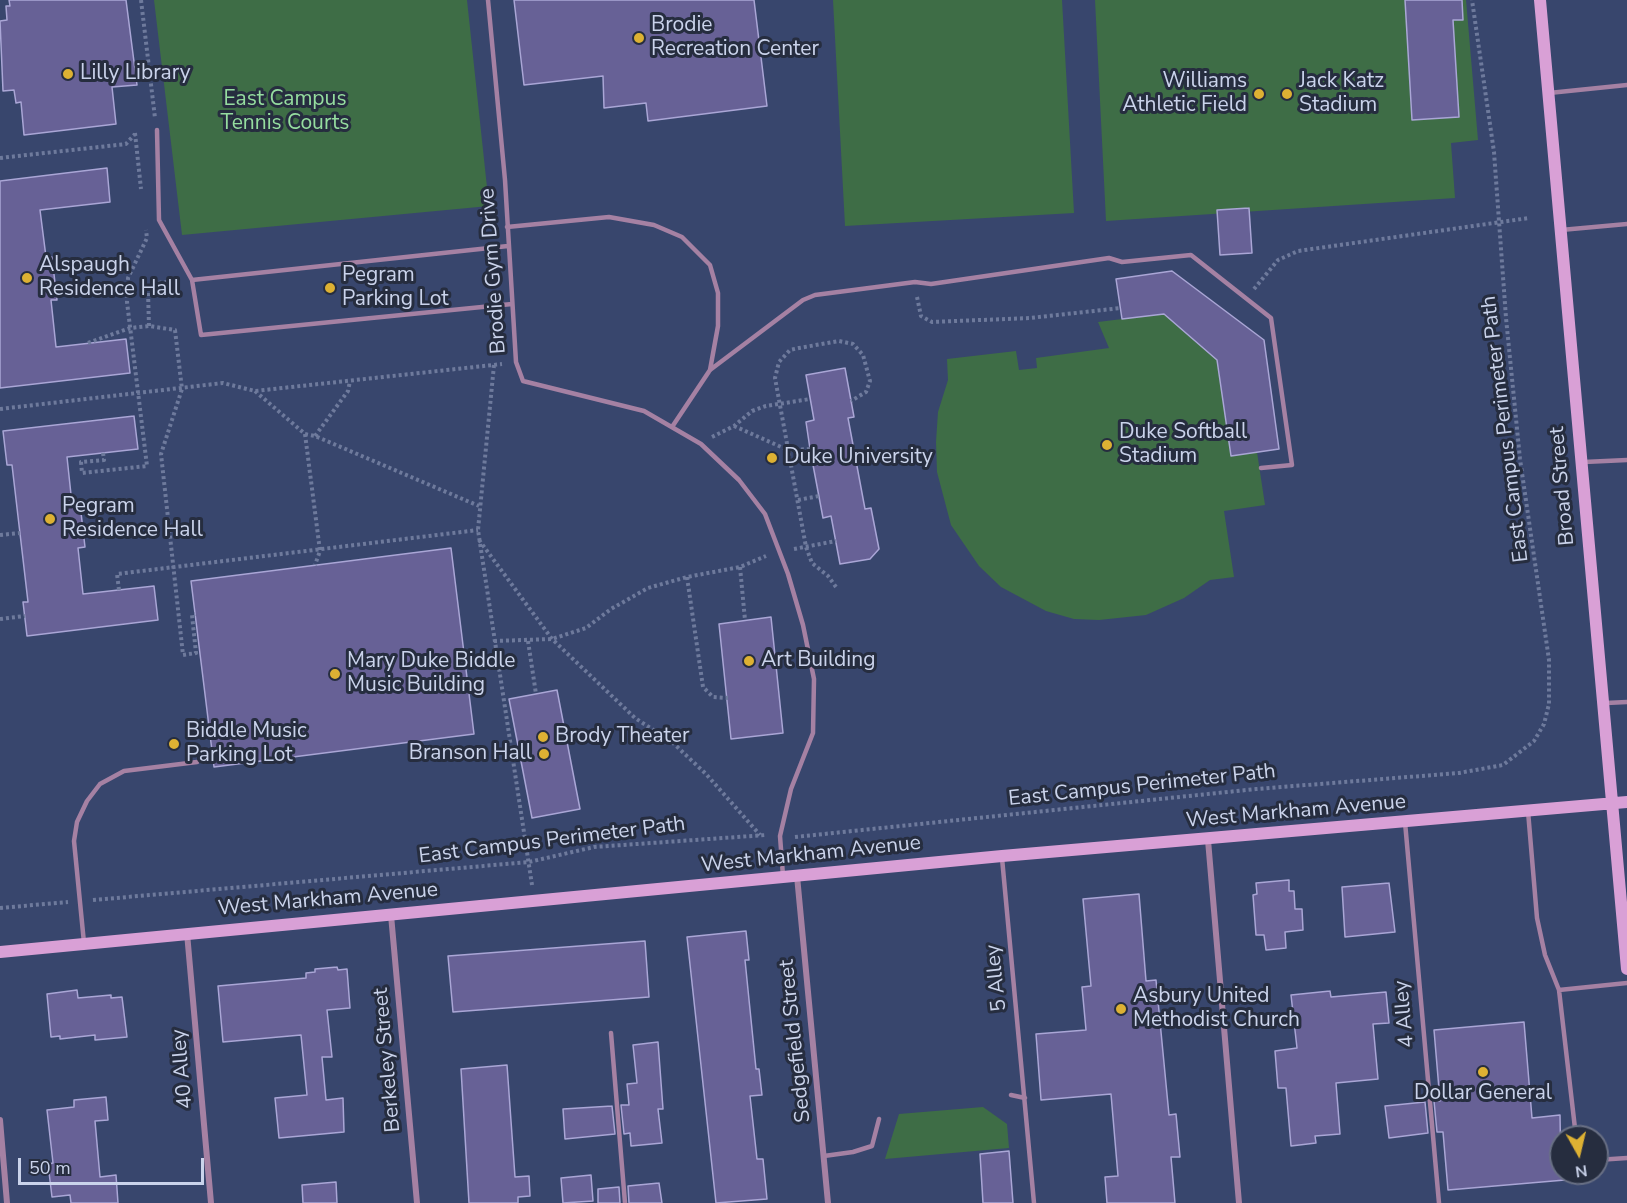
<!DOCTYPE html>
<html>
<head>
<meta charset="utf-8">
<style>
	body { margin:0 }
	#map { position:relative; width:1627px; height:1203px; overflow:hidden; background:#38466d; font-family:"Nunito Sans",sans-serif }
	canvas { display:block }
	.north { position:absolute; left:1549px; top:1125px; width:60px; height:60px; box-sizing:border-box; background:#262d3f; border:2px solid #686f84; border-radius:50%; rotate:172deg; font-size:16px; font-weight:700; line-height:24px; text-align:center; color:#cad3eb }
	.north::after { content:''; display:block; margin:auto; width:21px; height:27px; background:#ddb133; clip-path:polygon(50% 0,100% 100%,50% 72%,0 100%) }
	.scale { position:absolute; left:18px; top:1158px; width:186px; height:27px; box-sizing:border-box; border:3px solid #cad3eb; border-top:0; padding-left:8px; font-size:18px; line-height:21px; white-space:nowrap; color:#cad3eb; -webkit-text-stroke:4px #262d3f; paint-order:stroke }
</style>
</head>
<body>
<div id="map">
<canvas width="1627" height="1203"></canvas>
<div class="north">N</div>
<div class="scale">50 m</div>
</div>
<script>
const c = document.querySelector('canvas').getContext('2d');
c.lineJoin = 'round';
function fill(path, color) {
  c.fillStyle = color;
  c.fill(path, 'evenodd');
}
function poly(rows) {
  const path = new Path2D();
  for (const r of rows) {
    path.moveTo(r[0], r[1]);
    for (let i = 2; i < r.length; i += 2) path.lineTo(r[i], r[i + 1]);
  }
  return path;
}
function trace(path, color, width, dash) {
  c.strokeStyle = color;
  c.lineWidth = width;
  c.lineCap = dash ? 'butt' : 'round';
  c.setLineDash(dash || []);
  c.stroke(path);
}
function label(font, color, halo, rows, align = 'center') {
  c.font = font + ' "Nunito Sans",sans-serif';
  c.lineWidth = 6;
  c.setLineDash([]);
  c.textBaseline = 'middle';
  c.strokeStyle = halo;
  c.fillStyle = color;
  for (const [text, x, y, turn = 0] of rows) {
    c.save();
    c.translate(x, y);
    c.rotate((+turn || 0) * Math.PI / 180);
    c.textAlign = isNaN(turn) ? turn : align;
    if (halo) c.strokeText(text, 0, 0);
    c.fillText(text, 0, 0);
    c.restore();
  }
}
const green = poly([
	[154,0,467,0,489,206,182,235],
	[833,0,1062,0,1074,213,845,226],
	[1095,0,1466,0,1478,140,1451,143,1455,198,1106,221],
	[1172,271,1264,340,1279,449,1257,452,1265,505,1224,511,1234,577,1210,580,1184,598,1146,615,1099,620,1074,619,1046,611,1001,587,979,566,951,525,937,472,936,442,938,412,948,380,947,359,1016,351,1019,370,1037,368,1036,358,1109,348,1098,322,1122,319,1116,279],
	[983,1107,1007,1124,1009,1148,885,1159,899,1114]
]);
const building = poly([
	[9,0,126,0,137,85,112,87,116,124,24,135,21,102,16,103,14,90,3,91,0,21,7,20,6,6,10,6,9,0],
	[514,0,754,0,767,106,648,121,646,103,604,108,603,76,524,85,514,0],
	[1405,0,1462,0,1463,20,1453,20,1459,117,1412,120,1405,0],
	[107,168,110,202,40,210,46,257,52,257,57,300,51,300,56,347,126,339,130,373,0,388,0,181,107,168],
	[1249,208,1252,253,1220,255,1217,210,1249,208],
	[1172,271,1264,340,1279,449,1231,456,1217,360,1164,314,1122,319,1116,279,1172,271],
	[845,368,854,417,848,418,865,509,871,508,879,549,870,559,840,564,831,516,823,518,810,449,806,422,814,420,806,375,845,368],
	[134,416,138,449,67,457,72,504,80,504,85,547,78,548,83,594,154,586,158,620,27,636,23,602,28,602,12,465,7,465,3,431,134,416],
	[451,548,474,734,214,767,191,581,451,548],
	[771,617,783,733,731,739,719,624,771,617],
	[557,690,580,809,532,818,509,699,557,690],
	[1289,880,1289,891,1294,891,1295,909,1302,909,1303,930,1285,932,1286,948,1266,950,1264,935,1256,935,1253,895,1257,894,1256,883,1289,880],
	[1389,883,1395,932,1345,937,1342,887,1389,883],
	[1139,894,1146,981,1156,980,1169,1115,1176,1114,1180,1157,1171,1157,1175,1203,1107,1203,1105,1177,1118,1176,1111,1094,1041,1100,1036,1034,1086,1030,1082,987,1091,986,1083,899,1139,894],
	[746,931,749,960,745,960,756,1069,759,1069,762,1095,750,1096,757,1159,763,1159,767,1199,716,1203,687,937,746,931],
	[645,941,649,997,453,1012,448,956,645,941],
	[337,967,338,970,347,969,350,1008,327,1010,332,1057,322,1057,326,1100,343,1098,344,1132,279,1138,275,1098,307,1095,301,1035,223,1042,218,986,306,978,306,973,315,972,315,969,337,967],
	[77,990,78,998,111,995,111,998,122,997,127,1037,95,1040,95,1035,60,1039,60,1036,51,1037,47,994,77,990],
	[1330,991,1331,997,1386,992,1389,1023,1373,1024,1378,1079,1336,1083,1340,1134,1315,1136,1316,1143,1291,1146,1286,1088,1278,1088,1275,1051,1297,1048,1291,995,1330,991],
	[1524,1022,1532,1118,1560,1115,1561,1173,1565,1173,1565,1180,1448,1190,1443,1132,1437,1132,1434,1101,1440,1101,1434,1030,1524,1022],
	[658,1042,663,1109,658,1109,662,1143,631,1146,630,1133,624,1134,621,1105,629,1105,627,1084,637,1083,633,1045,658,1042],
	[507,1065,515,1177,529,1176,530,1196,518,1197,518,1203,469,1203,461,1069,507,1065],
	[106,1097,108,1120,95,1121,100,1177,116,1175,118,1203,71,1203,70,1195,52,1197,48,1164,53,1163,47,1110,74,1107,74,1100,106,1097],
	[1425,1102,1428,1133,1389,1138,1385,1106,1425,1102],
	[612,1106,615,1134,565,1139,563,1109,612,1106],
	[1009,1151,1013,1203,983,1203,980,1154,1009,1151],
	[591,1175,593,1201,563,1203,561,1178,591,1175],
	[336,1182,337,1203,303,1203,302,1185,336,1182],
	[659,1183,662,1203,629,1203,628,1186,659,1183],
	[619,1187,620,1203,598,1203,598,1189,619,1187]
]);
const path = poly([
	[141,0,155,118],
	[135,133,141,189],
	[0,158,126,144,135,134],
	[1254,289,1278,260,1298,251,1529,218],
	[917,297,921,316,932,322,1030,318,1121,308],
	[149,326,148,292,158,283,176,281],
	[88,343,130,328,149,326,175,330,182,389,161,454,183,655,196,653,192,615,195,614],
	[494,365,478,530,532,885],
	[255,391,305,434,315,436,479,506],
	[0,409,223,383,255,391,502,364],
	[734,426,788,450,810,449],
	[305,434,320,551,315,565],
	[315,436,348,391,350,381],
	[712,437,734,426,752,411,766,406,810,399],
	[103,453,104,460,81,462,82,473,147,466,127,302,128,278,147,238,146,230],
	[798,500,819,496],
	[0,535,20,533],
	[479,540,552,639,635,718,672,742,706,774,760,835],
	[794,549,836,541],
	[740,567,745,620],
	[687,577,703,687,713,697,728,698],
	[836,587,828,576,812,563,806,547,775,378,779,362,790,350,799,348,839,341,853,344,863,355,870,381,866,392,851,401],
	[119,590,117,574,478,530],
	[0,619,25,616],
	[494,641,552,639,586,628,611,609,648,588,687,577,740,567,766,556],
	[528,641,536,694],
	[795,837,1256,789,1459,773,1503,765,1534,741,1544,724,1549,704,1549,660,1520,459,1506,318,1494,152,1472,0],
	[93,900,529,862,594,847,766,835],
	[0,908,68,902]
]);
const lane = poly([
	[488,0,505,180,516,362,523,381,644,411,701,444,739,480,765,514,788,574,803,625,814,679,813,733,791,789,780,836,783,876],
	[1549,93,1627,85],
	[157,130,159,220,192,280],
	[507,227,609,217,654,225,682,237,710,265,718,293,718,326,710,370],
	[1561,230,1627,224],
	[508,246,192,280,201,335,512,304],
	[672,427,710,370,803,300,815,295,915,282,931,284,1109,258,1122,262,1191,255,1271,318,1292,465,1261,468],
	[1584,462,1627,460],
	[1606,703,1627,702],
	[1528,811,1537,918,1545,955,1559,990],
	[1405,822,1439,1203],
	[1002,858,1034,1203],
	[84,943,74,841,77,822,87,801,100,784,124,771,197,762],
	[611,1033,625,1203],
	[1011,1095,1025,1098],
	[1576,1137,1559,990,1627,983],
	[824,1156,853,1152,872,1146,879,1119],
	[1597,1160,1627,1158]
]);
const street = poly([
	[1208,840,1239,1203],
	[797,876,828,1203],
	[391,915,417,1203],
	[187,933,211,1203],
	[0,1120,7,1203]
]);
const secondary = poly([
	[1540,0,1627,969],
	[0,952,1002,856,1627,802]
]);
const markers = [
	[639,38,6,"#ddb133"],
	[68,74,6,"#ddb133"],
	[1259,94,6,"#ddb133"],
	[1287,94,6,"#ddb133"],
	[27,278,6,"#ddb133"],
	[330,288,6,"#ddb133"],
	[1107,445,6,"#ddb133"],
	[772,458,6,"#ddb133"],
	[50,519,6,"#ddb133"],
	[749,661,6,"#ddb133"],
	[335,674,6,"#ddb133"],
	[543,737,6,"#ddb133"],
	[174,744,6,"#ddb133"],
	[544,754,6,"#ddb133"],
	[1121,1009,6,"#ddb133"],
	[1483,1072,6,"#ddb133"]
];
const poiNames = [
	["Brodie",651,26],
	["Recreation Center",651,50],
	["Lilly Library",80,74],
	["Williams",1247,82,"right"],
	["Athletic Field",1247,106,"right"],
	["Jack Katz",1299,82],
	["Stadium",1299,106],
	["Alspaugh",39,266],
	["Residence Hall",39,290],
	["Pegram",342,276],
	["Parking Lot",342,300],
	["Duke Softball",1119,433],
	["Stadium",1119,457],
	["Duke University",784,458],
	["Pegram",62,507],
	["Residence Hall",62,531],
	["Art Building",761,661],
	["Mary Duke Biddle",347,662],
	["Music Building",347,686],
	["Biddle Music",186,732],
	["Parking Lot",186,756],
	["Brody Theater",555,737],
	["Branson Hall",532,754,"right"],
	["Asbury United",1133,997],
	["Methodist Church",1133,1021],
	["Dollar General",1483,1094,"center"]
];
const parkNames = [
	["East Campus",285,100],
	["Tennis Courts",285,124]
];
const streetNames = [
	["Brodie Gym Drive",494,271,-94],
	["East Campus Perimeter Path",1506,429,-97],
	["Broad Street",1563,486,-95],
	["East Campus Perimeter Path",1142,786,-6],
	["West Markham Avenue",1296,812,-5],
	["East Campus Perimeter Path",552,841,-7],
	["West Markham Avenue",811,855,-6],
	["West Markham Avenue",328,900,-5],
	["5 Alley",997,978,-96],
	["4 Alley",1405,1014,-95],
	["Sedgefield Street",796,1041,-96],
	["Berkeley Street",388,1060,-95],
	["40 Alley",183,1069,-95]
];
fill(green, '#3e6d46');
fill(building, '#676196');
trace(building, '#aaa6d6', 1.5);
trace(path, '#6e7a9c', 4, [3, 3]);
trace(lane, '#a581a3', 4.5);
trace(street, '#a581a3', 6);
trace(secondary, '#d9a0d6', 12);
for (const [x, y, r, color] of markers) {
  const dot = new Path2D();
  dot.arc(x, y, r, 0, 2 * Math.PI);
  c.fillStyle = color;
  c.fill(dot);
  trace(dot, '#262d3f', 2);
}
label('21px', '#cad3eb', '#262d3f', poiNames, 'left');
label('21px', '#95dd9f', '#262d3f', parkNames);
label('21px', '#cad3eb', '#262d3f', streetNames);
</script>
</body>
</html>
